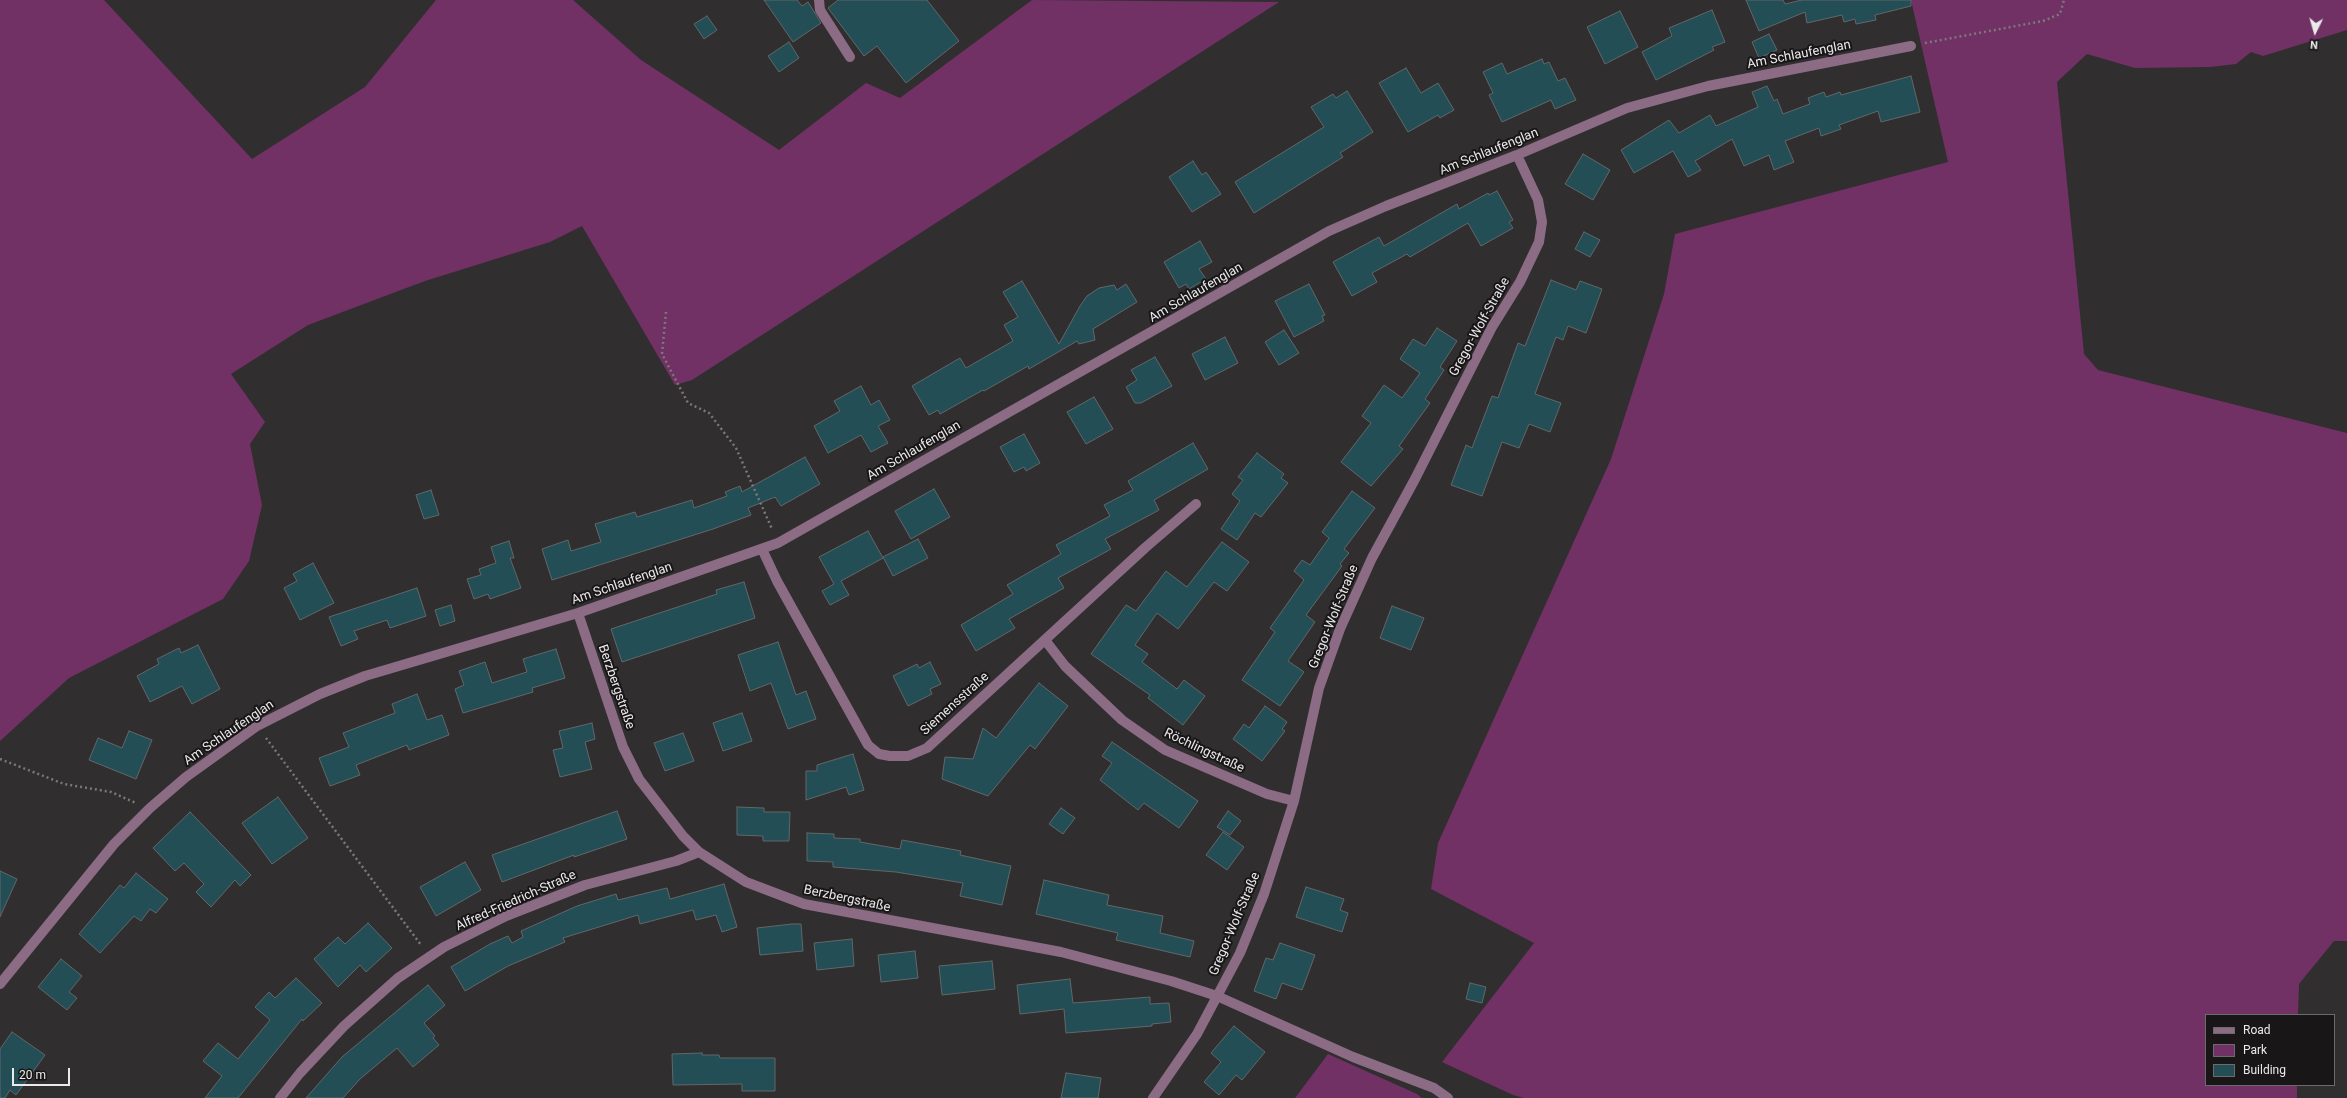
<!DOCTYPE html>
<html>
<head>
<meta charset="utf-8">
<style>
	body { margin:0 }
	#map { position:relative; width:2347px; height:1098px; overflow:hidden; background:#312e30; font-family:Roboto,sans-serif }
	canvas { display:block }
	.legend { position:absolute; left:2205px; top:1014px; width:130px; height:72px; box-sizing:border-box; background:#181617; border:1px solid #6c6a6c; margin:0; padding:5px 7px; list-style:none; font-size:12px; color:#ebe9eb }
	.legend li { display:flex; align-items:center; gap:8px; height:20px }
	.legend b { width:20px; border:1px solid #6c6a6c }
	.north { position:absolute; left:2295px; top:12px; width:40px; height:40px; -webkit-text-stroke:3px #181617; paint-order:stroke; rotate:185deg; font-size:11px; font-weight:700; line-height:16px; text-align:center; color:#ebe9eb }
	.north::after { content:''; display:block; margin:auto; width:14px; height:18px; background:#ebe9eb; clip-path:polygon(50% 0,100% 100%,50% 72%,0 100%) }
	.scale { position:absolute; left:12px; top:1068px; width:58px; height:18px; box-sizing:border-box; border:2px solid #ebe9eb; border-top:0; padding-left:5px; font-size:12px; line-height:14px; white-space:nowrap; color:#ebe9eb; -webkit-text-stroke:3px #181617; paint-order:stroke }
</style>
</head>
<body>
<div id="map">
<canvas width="2347" height="1098"></canvas>
<ul class="legend">
<li><b style="height:5px;background:#8c6b84"></b>Road</li>
<li><b style="height:11px;background:#713164"></b>Park</li>
<li><b style="height:11px;background:#234e56"></b>Building</li>
</ul>
<div class="north">N</div>
<div class="scale">20 m</div>
</div>
<script>
const c = document.querySelector('canvas').getContext('2d');
c.lineJoin = 'round';
function fill(path, color) {
  c.fillStyle = color;
  c.fill(path, 'evenodd');
}
function poly(rows) {
  const path = new Path2D();
  for (const r of rows) {
    path.moveTo(r[0], r[1]);
    for (let i = 2; i < r.length; i += 2) path.lineTo(r[i], r[i + 1]);
  }
  return path;
}
function trace(path, color, width, dash) {
  c.strokeStyle = color;
  c.lineWidth = width;
  c.lineCap = dash ? 'butt' : 'round';
  c.setLineDash(dash || []);
  c.stroke(path);
}
function label(font, color, halo, rows, align = 'center') {
  c.font = font + ' Roboto,sans-serif';
  c.lineWidth = 4;
  c.setLineDash([]);
  c.textBaseline = 'middle';
  c.strokeStyle = halo;
  c.fillStyle = color;
  for (const [text, x, y, turn = 0] of rows) {
    c.save();
    c.translate(x, y);
    c.rotate((+turn || 0) * Math.PI / 180);
    c.textAlign = isNaN(turn) ? turn : align;
    if (halo) c.strokeText(text, 0, 0);
    c.fillText(text, 0, 0);
    c.restore();
  }
}
const green = poly([
	[0,0,104,0,252,159,365,87,436,0,573,0,641,60,779,150,866,83,900,98,1032,0,1279,2,692,380,675,385,582,226,550,242,425,281,308,325,231,374,265,422,250,444,262,505,249,561,223,599,69,678,0,741],
	[1911,0,2347,0,2347,30,2263,56,2251,52,2236,64,2210,67,2135,68,2087,54,2057,82,2084,354,2098,370,2347,433,2347,941,2334,941,2299,984,2298,1015,2206,1015,2206,1085,2297,1085,2297,1098,1524,1098,1513,1095,1442,1062,1534,943,1431,889,1438,843,1611,459,1664,294,1675,234,1948,162],
	[1328,1054,1417,1094,1422,1098,1295,1098]
]);
const building = poly([
	[764,0,797,0,802,6,808,2,821,23,793,42,764,0],
	[838,0,927,0,959,41,906,83,877,46,864,56,828,8,838,0],
	[1746,0,1783,0,1785,4,1802,0,1911,0,1911,6,1875,15,1876,20,1856,24,1855,19,1844,22,1842,15,1807,23,1805,12,1759,31,1746,0],
	[1712,10,1725,42,1712,47,1714,50,1656,80,1642,52,1672,36,1669,28,1712,10],
	[1620,11,1638,47,1605,64,1587,27,1620,11],
	[707,16,717,30,704,39,694,24,707,16],
	[1769,34,1777,50,1759,58,1752,42,1769,34],
	[789,42,799,58,779,72,768,56,789,42],
	[1542,59,1544,64,1549,62,1558,81,1565,78,1576,100,1555,109,1551,100,1502,122,1489,95,1493,93,1483,72,1502,63,1507,74,1542,59],
	[1406,68,1421,93,1438,83,1454,110,1440,118,1438,115,1408,132,1379,83,1406,68],
	[1911,76,1920,112,1881,122,1878,111,1839,125,1841,129,1821,136,1819,128,1785,141,1794,162,1774,170,1769,155,1744,166,1732,139,1695,161,1701,170,1688,177,1673,151,1634,173,1621,150,1669,120,1679,133,1710,115,1716,126,1758,107,1752,92,1767,86,1774,101,1777,99,1783,114,1810,104,1808,98,1824,92,1826,97,1840,92,1841,95,1911,76],
	[1347,91,1373,132,1340,153,1343,157,1254,213,1235,182,1324,127,1311,107,1333,94,1336,98,1347,91],
	[1583,154,1610,170,1593,200,1565,184,1583,154],
	[1193,161,1202,175,1206,172,1221,194,1192,212,1169,177,1193,161],
	[1497,191,1513,220,1509,222,1513,228,1481,246,1468,223,1410,257,1407,254,1372,273,1377,282,1352,296,1333,262,1379,237,1384,246,1457,204,1459,209,1488,193,1489,195,1497,191],
	[1584,232,1600,240,1590,257,1575,249,1584,232],
	[1200,241,1212,262,1199,269,1206,279,1189,289,1186,284,1179,288,1164,262,1200,241],
	[1551,280,1576,290,1580,281,1602,289,1586,333,1568,326,1563,340,1556,337,1535,394,1561,403,1550,432,1529,424,1519,448,1502,442,1482,496,1451,485,1466,445,1472,448,1492,396,1498,398,1518,343,1525,346,1551,280],
	[1022,281,1059,344,1080,306,1087,296,1099,288,1114,285,1117,290,1126,284,1137,302,1093,329,1095,340,1079,344,1077,341,1029,369,1028,366,984,391,983,390,940,414,938,410,929,415,912,386,960,358,966,368,1013,341,1004,325,1018,317,1003,292,1022,281],
	[1309,284,1325,315,1322,316,1324,321,1294,337,1275,301,1309,284],
	[1437,328,1457,341,1440,367,1444,370,1425,399,1430,403,1399,446,1403,449,1371,486,1341,462,1371,423,1362,416,1384,385,1402,398,1420,373,1400,359,1413,339,1425,346,1437,328],
	[1284,330,1299,353,1279,365,1265,342,1284,330],
	[1225,337,1238,363,1205,380,1192,354,1225,337],
	[1155,357,1172,386,1141,403,1135,403,1126,387,1137,380,1131,370,1155,357],
	[861,386,871,405,879,400,890,420,878,426,888,443,871,452,861,435,828,453,814,426,840,411,834,401,861,386],
	[1094,397,1113,429,1086,444,1067,412,1094,397],
	[1024,434,1040,463,1026,471,1024,467,1014,472,1000,447,1024,434],
	[1193,443,1208,469,1154,500,1159,510,1105,539,1111,549,1058,578,1064,588,1009,619,1015,628,976,651,961,625,1013,594,1007,585,1061,554,1056,545,1110,516,1104,505,1133,490,1128,481,1193,443],
	[1257,453,1284,474,1281,478,1288,483,1261,517,1255,513,1237,540,1221,529,1240,501,1232,494,1243,480,1238,477,1257,453],
	[805,457,820,484,781,506,775,497,748,508,751,515,713,529,552,580,542,549,568,540,571,551,601,542,595,524,635,512,637,517,692,500,694,508,727,496,725,492,740,486,742,492,805,457],
	[934,489,950,517,911,539,895,511,934,489],
	[431,490,439,515,424,519,416,495,431,490],
	[1352,491,1375,508,1344,549,1349,553,1340,564,1342,566,1306,615,1315,622,1288,661,1304,672,1280,706,1242,680,1275,632,1270,628,1304,580,1294,571,1302,560,1310,565,1329,538,1322,532,1352,491],
	[868,531,883,558,841,581,849,595,830,605,822,591,834,584,819,557,868,531],
	[918,539,928,558,893,576,883,557,918,539],
	[509,541,514,558,510,558,521,588,490,599,488,594,474,599,467,579,481,575,479,569,496,563,491,547,509,541],
	[1222,542,1249,562,1227,591,1214,582,1178,629,1157,613,1135,645,1148,654,1142,662,1177,689,1184,680,1205,696,1183,725,1148,698,1150,695,1091,654,1126,605,1136,611,1166,571,1187,587,1222,542],
	[313,563,334,603,300,620,284,588,297,581,293,574,313,563],
	[744,582,755,618,622,662,611,629,717,594,716,590,744,582],
	[417,588,426,616,390,628,387,620,354,631,358,639,341,646,329,617,417,588],
	[451,605,455,621,440,626,435,610,451,605],
	[1392,606,1424,618,1411,650,1380,638,1392,606],
	[778,642,796,695,806,691,816,719,788,729,771,683,750,691,738,655,778,642],
	[198,645,220,689,192,704,182,686,150,702,137,676,159,664,157,659,179,648,181,653,198,645],
	[556,649,565,678,532,688,533,692,463,713,455,689,464,685,459,671,485,662,492,683,527,672,523,659,556,649],
	[930,662,941,684,930,689,932,694,908,706,893,676,917,664,919,668,930,662],
	[1039,683,1068,706,1035,749,1030,745,988,796,942,779,945,757,973,759,983,728,996,738,1039,683],
	[417,694,427,720,442,715,449,735,409,750,407,745,356,765,360,775,330,786,319,758,349,747,343,733,395,713,392,704,417,694],
	[1265,706,1287,722,1282,729,1285,731,1262,761,1233,739,1244,724,1249,728,1265,706],
	[742,713,752,741,723,751,713,723,742,713],
	[592,723,595,739,585,742,592,769,560,777,553,750,563,748,559,731,592,723],
	[129,731,152,740,136,779,89,760,98,738,122,748,129,731],
	[683,733,694,761,665,771,654,743,683,733],
	[1112,742,1198,801,1179,828,1144,803,1138,810,1100,780,1112,763,1102,756,1112,742],
	[853,754,864,790,849,795,846,787,806,800,806,771,817,771,817,765,853,754],
	[278,797,308,838,272,864,242,823,278,797],
	[737,807,764,808,764,812,790,812,789,841,763,841,763,836,737,835,737,807],
	[1061,808,1075,818,1063,834,1049,824,1061,808],
	[617,811,627,839,574,857,574,855,502,882,492,855,617,811],
	[1228,811,1241,821,1230,835,1217,827,1228,811],
	[190,812,251,875,240,886,235,880,211,907,196,892,204,884,184,863,175,871,153,848,190,812],
	[1223,832,1244,847,1227,870,1206,855,1223,832],
	[807,833,834,834,834,838,860,839,860,842,900,849,902,840,961,851,960,855,1011,866,1002,905,960,896,963,883,896,872,833,867,833,862,807,861,807,833],
	[465,862,481,890,436,916,420,887,465,862],
	[0,871,17,879,0,917,0,871],
	[136,873,168,899,156,913,150,909,141,921,134,916,100,953,79,934,120,885,124,888,136,873],
	[1044,880,1109,895,1107,905,1163,916,1160,933,1194,941,1190,957,1116,940,1118,933,1036,914,1044,880],
	[724,884,737,927,722,932,716,915,696,920,693,910,640,924,638,915,563,938,565,942,508,966,465,991,451,967,490,944,508,936,512,943,523,937,521,931,577,906,616,894,618,900,667,888,670,899,724,884],
	[1306,887,1344,899,1340,910,1348,913,1342,932,1296,917,1306,887],
	[368,923,392,948,366,972,360,965,338,987,314,959,338,937,345,944,368,923],
	[792,924,801,924,803,951,760,955,757,928,792,924],
	[852,939,854,966,817,970,814,943,852,939],
	[1280,943,1315,955,1302,990,1282,983,1276,999,1254,991,1266,958,1273,960,1280,943],
	[915,951,918,978,881,982,878,955,915,951],
	[61,959,82,976,69,992,77,998,67,1010,38,987,61,959],
	[992,961,995,989,942,995,939,966,992,961],
	[296,978,322,1003,303,1021,302,1019,238,1098,205,1098,222,1076,203,1061,218,1043,238,1059,270,1020,255,1007,269,992,275,998,296,978],
	[1070,979,1073,1003,1150,997,1150,1004,1169,1003,1171,1022,1152,1024,1152,1026,1066,1033,1064,1009,1020,1014,1017,985,1070,979],
	[1470,983,1486,987,1482,1003,1466,999,1470,983],
	[428,985,445,1005,424,1023,435,1036,433,1038,439,1045,413,1067,397,1048,360,1079,343,1098,306,1098,342,1057,428,985],
	[1234,1026,1265,1052,1242,1080,1236,1075,1219,1095,1204,1082,1221,1062,1211,1053,1234,1026],
	[12,1032,45,1055,16,1095,10,1090,5,1098,0,1098,0,1049,12,1032],
	[702,1053,702,1055,719,1055,720,1058,775,1058,775,1091,742,1091,742,1084,673,1085,672,1054,702,1053],
	[1066,1073,1101,1078,1098,1098,1061,1098,1066,1073]
]);
const path = poly([
	[1925,43,2043,21,2060,14,2064,0],
	[666,312,662,354,688,403,709,413,736,448,772,529],
	[266,738,421,945],
	[0,759,64,784,111,792,136,803]
]);
const minor = poly([
	[819,0,820,10,850,57],
	[762,549,777,581,868,745,879,754,890,756,908,756,927,748,1146,547,1196,504],
	[578,613,623,747,639,779,683,836,699,852,746,882,804,904,1061,952,1171,981,1217,996,1353,1057,1434,1088,1448,1098],
	[1045,640,1065,666,1122,720,1165,750,1267,794,1294,801],
	[0,984,114,844,150,808,186,777,257,726,320,694,365,676,578,613,778,543,1329,231,1386,206,1517,155,1627,108,1708,86,1911,46],
	[280,1098,300,1073,344,1026,398,978,444,947,506,916,585,885,676,861,699,852],
	[1153,1098,1197,1034,1240,953,1264,894,1294,801,1319,688,1340,629,1372,558,1415,479,1492,327,1520,282,1539,242,1542,222,1538,200,1517,155]
]);
const streetNames = [
	["Am Schlaufenglan",1799,55,-11],
	["Am Schlaufenglan",1489,152,-22],
	["Am Schlaufenglan",1196,293,-30],
	["Gregor-Wolf-Straße",1480,327,-61],
	["Am Schlaufenglan",914,451,-30],
	["Am Schlaufenglan",622,584,-19],
	["Gregor-Wolf-Straße",1334,617,-68],
	["Berzbergstraße",616,687,71],
	["Siemensstraße",955,704,-42],
	["Am Schlaufenglan",229,733,-34],
	["Röchlingstraße",1204,751,25],
	["Berzbergstraße",847,899,12],
	["Alfred-Friedrich-Straße",516,901,-24],
	["Gregor-Wolf-Straße",1235,924,-67]
];
fill(green, '#713164');
fill(building, '#234e56');
trace(building, '#626768', 1);
trace(path, '#7b787a', 2.5, [2, 3]);
trace(minor, '#8c6b84', 10);
label('13px', '#ebe9eb', '#181617', streetNames);
</script>
</body>
</html>
